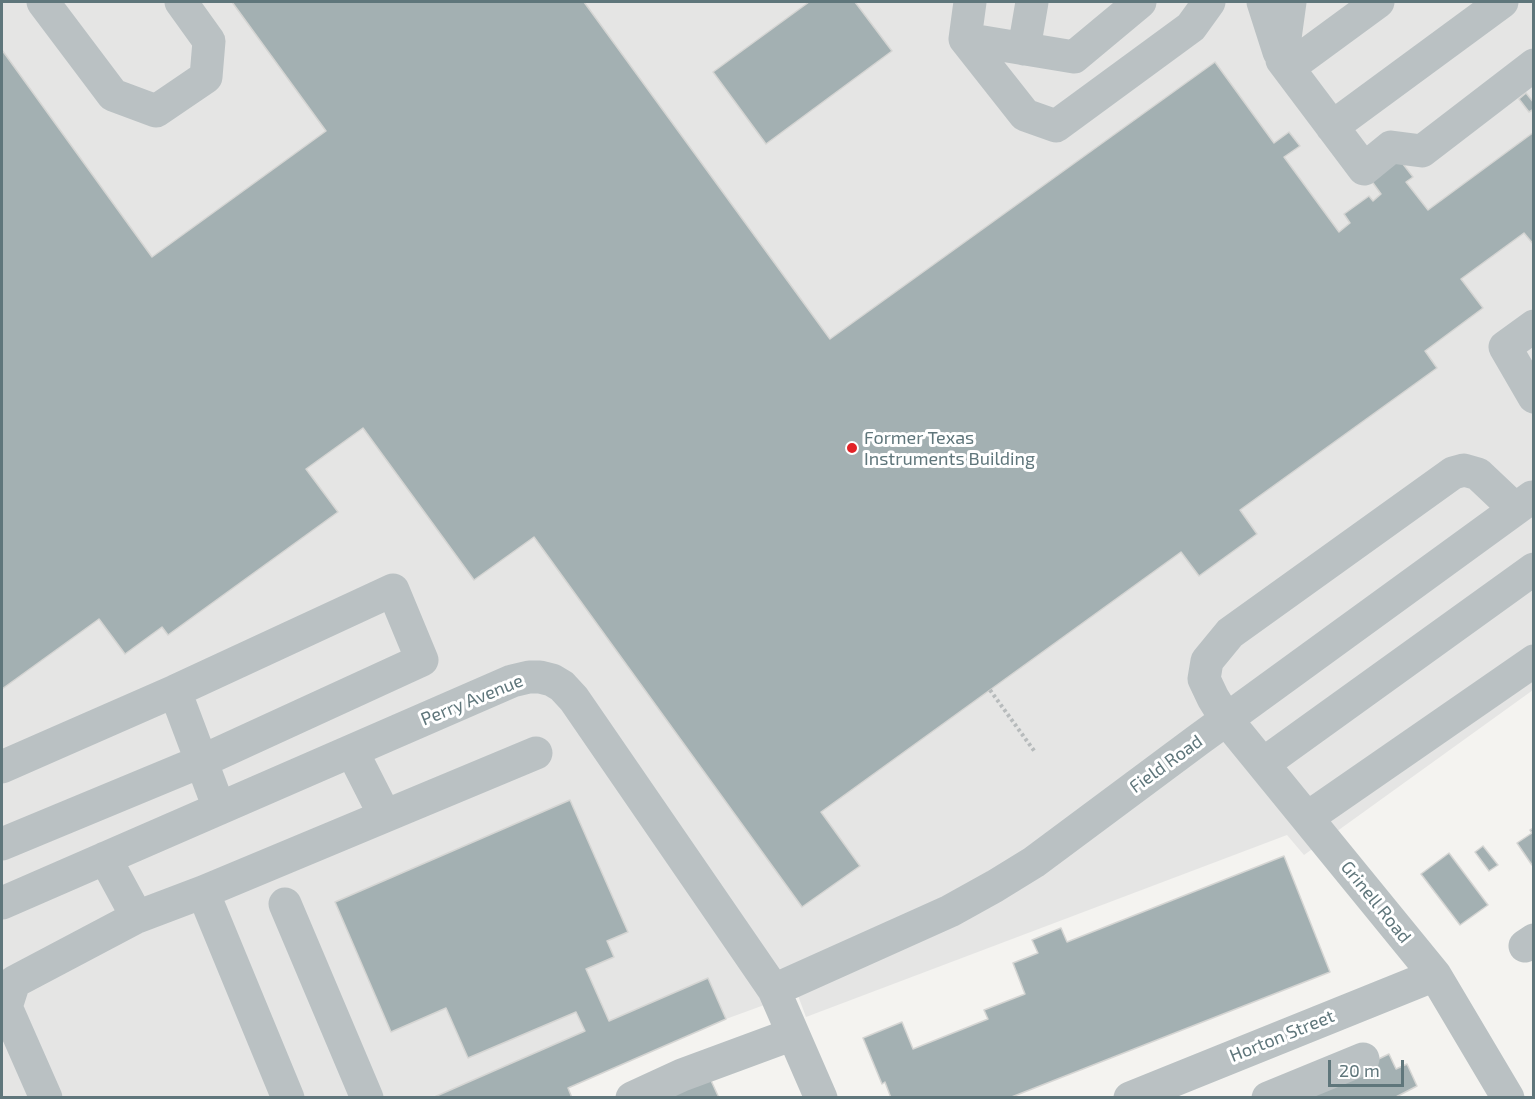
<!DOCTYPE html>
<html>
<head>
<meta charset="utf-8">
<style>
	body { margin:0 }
	#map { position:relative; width:1535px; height:1099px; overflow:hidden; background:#f4f3f0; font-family:"Exo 2",sans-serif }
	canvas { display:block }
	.frame { position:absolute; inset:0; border:3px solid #5f767b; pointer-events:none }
	.scale { position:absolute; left:1328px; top:1060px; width:76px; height:27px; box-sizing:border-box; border:3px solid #5f767b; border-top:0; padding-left:8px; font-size:18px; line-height:21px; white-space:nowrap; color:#5f767b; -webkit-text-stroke:4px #fff; paint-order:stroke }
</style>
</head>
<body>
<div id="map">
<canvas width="1535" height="1099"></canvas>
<div class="frame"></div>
<div class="scale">20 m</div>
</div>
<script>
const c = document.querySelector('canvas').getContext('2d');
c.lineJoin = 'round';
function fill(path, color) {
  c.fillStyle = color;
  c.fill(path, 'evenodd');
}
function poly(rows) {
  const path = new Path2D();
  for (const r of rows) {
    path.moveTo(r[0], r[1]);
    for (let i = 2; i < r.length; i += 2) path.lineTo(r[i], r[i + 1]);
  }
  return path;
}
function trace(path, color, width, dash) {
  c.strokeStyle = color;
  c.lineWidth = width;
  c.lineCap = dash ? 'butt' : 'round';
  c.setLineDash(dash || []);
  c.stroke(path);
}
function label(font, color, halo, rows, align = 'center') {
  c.font = font + ' "Exo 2",sans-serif';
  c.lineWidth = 6;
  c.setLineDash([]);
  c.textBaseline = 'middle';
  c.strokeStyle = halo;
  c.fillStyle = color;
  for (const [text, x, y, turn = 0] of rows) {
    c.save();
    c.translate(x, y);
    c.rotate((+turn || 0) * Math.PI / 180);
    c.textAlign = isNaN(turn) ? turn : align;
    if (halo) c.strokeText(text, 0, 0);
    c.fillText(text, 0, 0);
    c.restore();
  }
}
const built = poly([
	[2,2,1533,2,1533,690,1304,855,1287,835,806,1017,797,993,726,1019,568,1088,572,1097,2,1098]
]);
const building = poly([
	[232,2,584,2,830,339,1215,62,1274,143,1289,132,1300,146,1284,157,1339,232,1350,223,1344,214,1369,196,1373,201,1381,194,1368,176,1396,155,1413,177,1406,182,1428,210,1534,132,1534,245,1524,233,1461,279,1483,308,1425,351,1437,368,1240,510,1257,534,1199,576,1181,552,821,812,860,866,802,907,534,537,474,580,363,428,306,469,338,512,168,635,162,627,125,654,99,619,2,689,2,50,152,257,326,131,232,2],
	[809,2,855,2,892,51,766,144,713,72,809,2],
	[1526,93,1534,103,1534,109,1529,112,1519,99,1526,93],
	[570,800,628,932,607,941,614,957,586,969,609,1021,708,978,726,1019,568,1088,572,1098,432,1098,585,1031,576,1012,468,1058,446,1008,391,1032,335,902,570,800],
	[1534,828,1534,864,1532,865,1517,843,1532,833,1530,830,1534,828],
	[1483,846,1498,865,1489,871,1475,852,1483,846],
	[1449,853,1488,905,1460,925,1421,874,1449,853],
	[1284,856,1330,972,1009,1098,891,1098,885,1082,882,1084,863,1038,902,1022,913,1049,988,1019,984,1010,1025,994,1013,963,1038,953,1032,940,1061,928,1067,942,1284,856],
	[1389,1054,1396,1069,1407,1064,1417,1086,1394,1098,1297,1098,1389,1054],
	[708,1074,719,1098,657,1098,708,1074]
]);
const path = poly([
	[990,690,1035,752]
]);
const minor = poly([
	[43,2,113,95,156,111,206,77,209,41,181,2],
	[970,2,965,39,1074,57,1140,2],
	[1263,2,1279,52],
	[1290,2,1282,60,1364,169,1391,147,1422,151,1534,65],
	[965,39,1025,115,1056,126,1191,27,1209,2],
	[1024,49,1032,2],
	[1288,68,1378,2],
	[1332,127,1502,2],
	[1534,326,1505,347,1534,397],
	[352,751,385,816],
	[1263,764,1534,569],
	[2,767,175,691,219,808],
	[1307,818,1534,661],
	[2,844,202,761,422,660,393,590,175,691],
	[203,892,536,753],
	[2,903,512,681,529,677,540,677,552,680,562,686,574,699,774,990,821,1098],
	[285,904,367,1098],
	[137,917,203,892,288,1098],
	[1525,946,1534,940],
	[774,990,950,911,995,886,1034,862,1198,740,1532,497],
	[46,1098,6,1007,14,982,137,917,105,858],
	[632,1098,682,1075,793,1034],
	[1130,1098,1435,975],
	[1268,1098,1363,1059],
	[1508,1098,1435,975,1226,719,1213,698,1204,679,1207,661,1230,633,1453,473,1464,470,1478,474,1515,509]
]);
const markers = [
	[852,448,6,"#e22227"]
];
const poiNames = [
	["Former Texas",864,438],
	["Instruments Building",864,459]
];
const streetNames = [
	["Perry Avenue",472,700,-22],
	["Field Road",1166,764,-36],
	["Grinell Road",1376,902,51],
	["Horton Street",1282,1036,-22]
];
fill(built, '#e5e5e4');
fill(building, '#a3b0b2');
trace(building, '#d5d5d3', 1.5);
trace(path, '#b7bbbc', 4, [3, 3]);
trace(minor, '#bac1c3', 33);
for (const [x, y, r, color] of markers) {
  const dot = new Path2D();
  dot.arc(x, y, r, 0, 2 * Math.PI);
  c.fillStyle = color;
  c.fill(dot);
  trace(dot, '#fff', 2);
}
label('18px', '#5f767b', '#fff', poiNames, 'left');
label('18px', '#5f767b', '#fff', streetNames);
</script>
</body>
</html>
